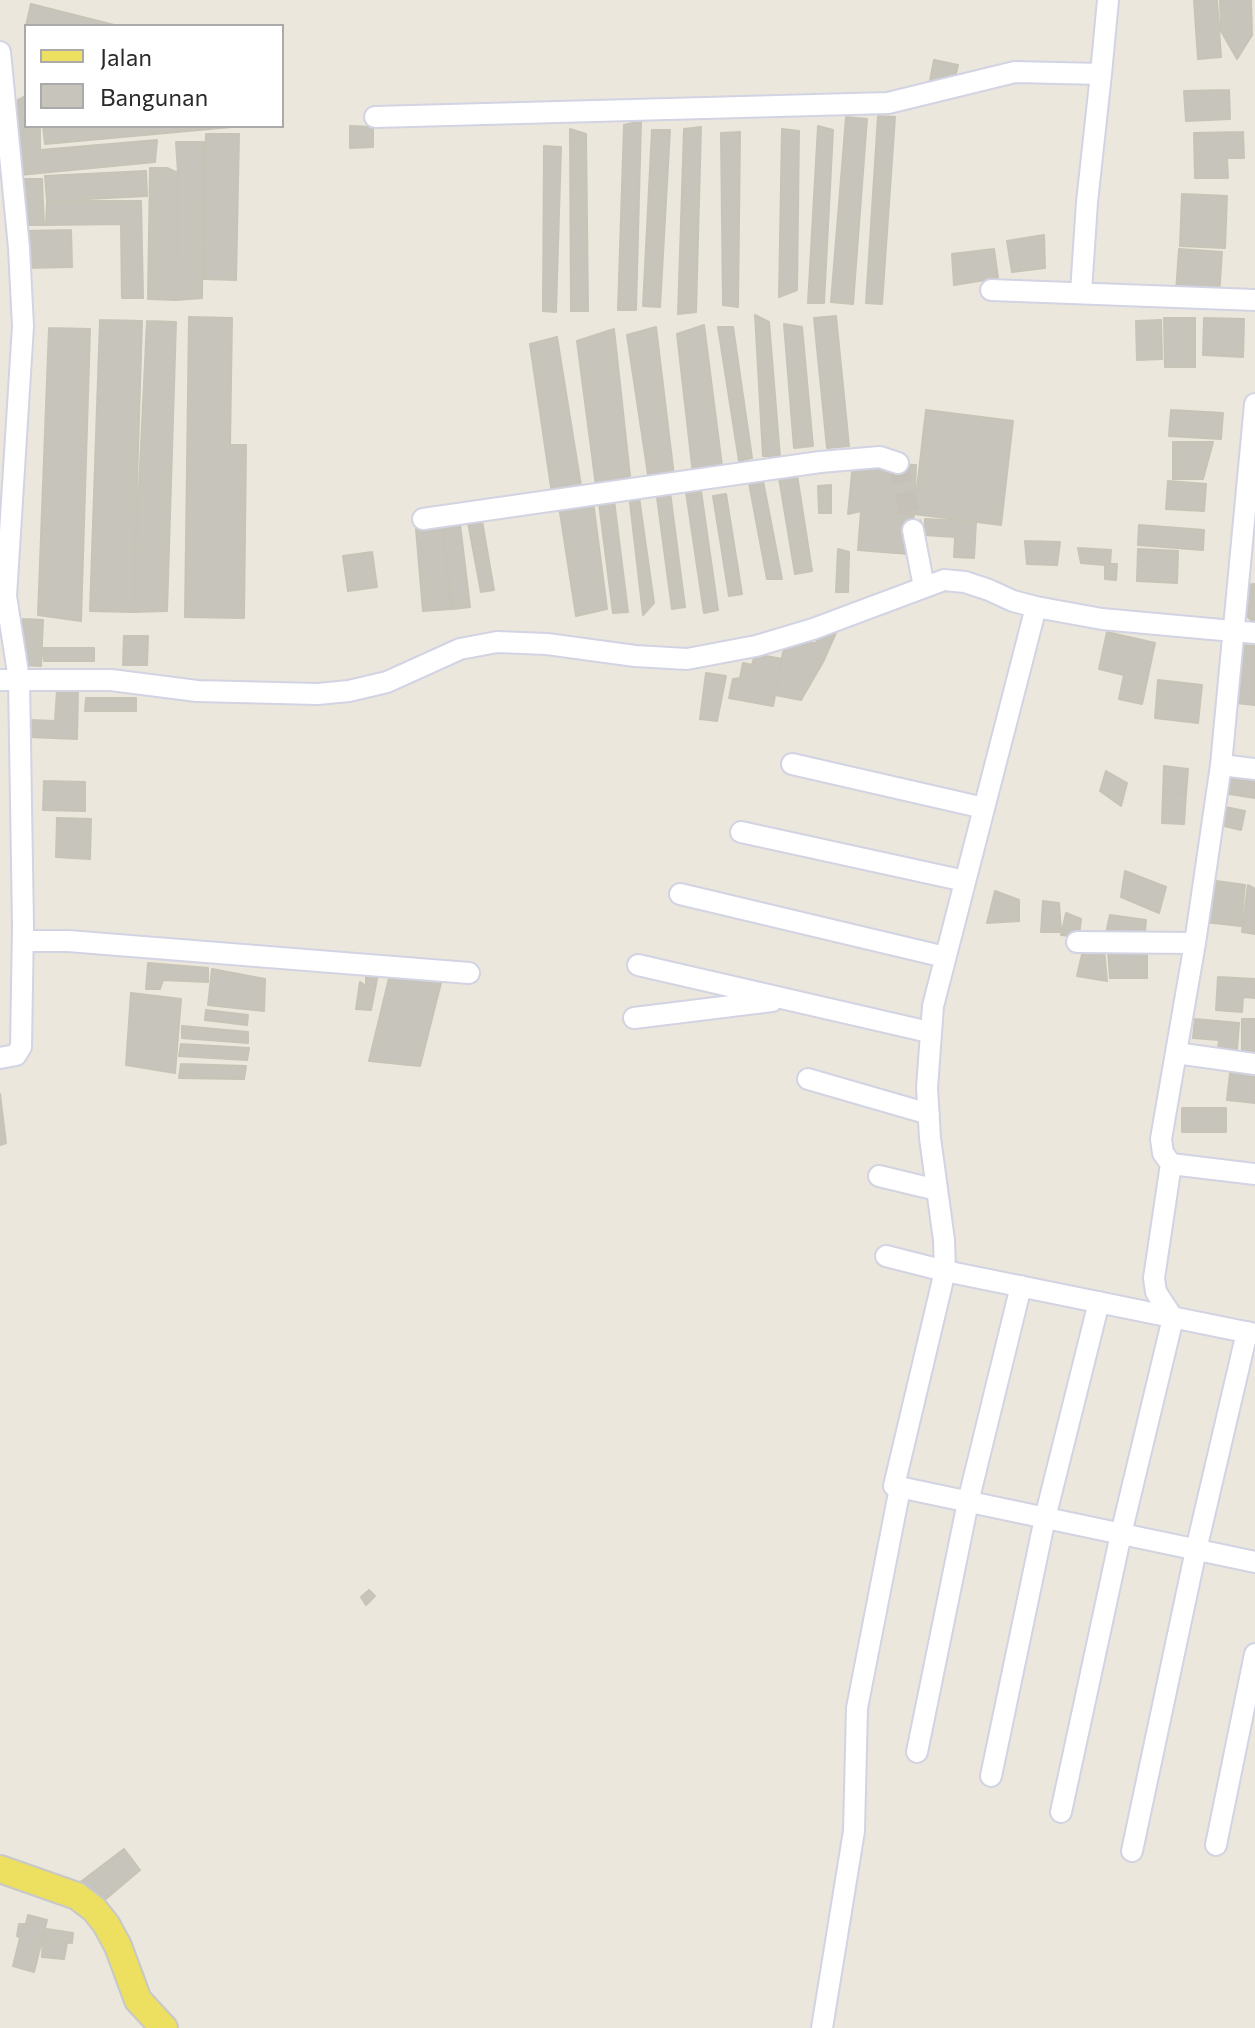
<!DOCTYPE html>
<html>
<head>
<meta charset="utf-8">
<style>
	body { margin:0 }
	#map { position:relative; width:1255px; height:2028px; overflow:hidden; background:#ece7dc; font-family:Commissioner,sans-serif }
	canvas { display:block }
	.legend { position:absolute; left:24px; top:24px; width:260px; height:104px; box-sizing:border-box; background:#fff; border:2px solid #aaa; margin:0; padding:10px 14px; list-style:none; font-size:24px; color:#2a2a2a }
	.legend li { display:flex; align-items:center; gap:16px; height:40px }
	.legend b { width:40px; border:2px solid #aaa }
</style>
</head>
<body>
<div id="map">
<canvas width="1255" height="2028"></canvas>
<ul class="legend">
<li><b style="height:10px;background:#ede060"></b>Jalan</li>
<li><b style="height:22px;background:#c7c4bc"></b>Bangunan</li>
</ul>
</div>
<script>
const c = document.querySelector('canvas').getContext('2d');
c.lineJoin = 'round';
function fill(path, color) {
  c.fillStyle = color;
  c.fill(path, 'evenodd');
}
function poly(rows) {
  const path = new Path2D();
  for (const r of rows) {
    path.moveTo(r[0], r[1]);
    for (let i = 2; i < r.length; i += 2) path.lineTo(r[i], r[i + 1]);
  }
  return path;
}
function trace(path, color, width, dash) {
  c.strokeStyle = color;
  c.lineWidth = width;
  c.lineCap = dash ? 'butt' : 'round';
  c.setLineDash(dash || []);
  c.stroke(path);
}
const building = poly([
	[1194,0,1217,0,1221,57,1198,59,1194,0],
	[1220,0,1251,0,1252,35,1237,59,1221,31,1220,0],
	[31,4,118,26,26,26,31,4],
	[934,60,958,65,953,85,928,91,934,60],
	[1229,90,1230,119,1186,121,1184,91,1229,90],
	[26,96,26,126,40,126,40,150,157,140,155,162,19,175,18,100,26,96],
	[878,116,895,117,882,304,866,303,878,116],
	[846,117,867,119,853,304,831,302,846,117],
	[641,121,636,310,618,310,624,125,641,121],
	[43,126,69,127,243,126,45,144,43,126],
	[350,126,373,127,373,147,350,148,350,126],
	[818,126,833,130,824,303,808,303,818,126],
	[701,127,696,312,678,314,684,129,701,127],
	[570,129,586,134,588,311,571,311,570,129],
	[782,129,799,131,797,290,779,297,782,129],
	[652,130,670,130,660,307,643,306,652,130],
	[740,132,738,307,723,305,721,133,740,132],
	[1243,132,1244,158,1227,158,1228,178,1195,178,1194,133,1243,132],
	[206,134,239,134,236,280,204,279,206,134],
	[176,142,204,142,202,298,176,300,178,173,176,142],
	[544,146,561,147,556,312,543,311,544,146],
	[150,168,167,168,178,173,176,300,148,299,150,168],
	[146,171,147,196,47,201,45,176,146,171],
	[16,179,42,179,44,225,18,225,16,179],
	[1182,194,1227,196,1225,248,1180,246,1182,194],
	[47,201,141,201,143,298,122,298,121,224,46,225,47,201],
	[71,230,72,267,25,268,24,231,71,230],
	[1044,235,1045,268,1012,272,1007,241,1044,235],
	[994,249,998,278,954,285,952,254,994,249],
	[1179,249,1222,252,1219,295,1176,292,1179,249],
	[755,315,769,322,780,457,763,456,755,315],
	[836,316,849,446,827,448,814,318,836,316],
	[189,317,232,318,230,445,246,445,244,618,185,617,189,317],
	[1164,318,1195,318,1195,367,1165,367,1164,318],
	[1204,318,1244,319,1243,357,1203,355,1204,318],
	[100,320,142,321,133,612,90,611,100,320],
	[1161,320,1162,359,1137,360,1136,321,1161,320],
	[147,321,176,322,167,611,133,612,147,321],
	[784,324,802,327,813,446,794,448,784,324],
	[704,325,722,466,693,474,677,334,704,325],
	[656,327,674,476,649,481,627,335,656,327],
	[718,327,733,327,752,458,739,461,718,327],
	[49,328,90,329,81,621,38,615,49,328],
	[614,329,630,476,596,486,577,341,614,329],
	[557,337,581,486,552,494,530,344,557,337],
	[926,410,1013,421,1001,525,914,514,926,410],
	[1171,410,1223,413,1221,439,1169,436,1171,410],
	[1173,442,1213,442,1203,479,1173,479,1173,442],
	[853,462,916,465,914,514,861,511,848,514,853,462],
	[797,475,812,571,795,574,779,478,797,475],
	[763,481,782,579,767,579,749,483,763,481],
	[1168,481,1206,484,1204,511,1166,509,1168,481],
	[700,484,718,610,704,613,686,492,700,484],
	[831,485,831,513,819,513,818,486,831,485],
	[656,490,670,492,685,607,672,609,656,490],
	[629,494,639,497,654,603,643,615,629,494],
	[726,494,742,594,729,596,713,496,726,494],
	[614,500,628,612,613,613,599,503,614,500],
	[593,501,607,609,576,616,559,506,593,501],
	[861,511,914,514,909,554,858,550,861,511],
	[481,515,494,590,481,592,467,517,481,515],
	[925,519,976,522,974,558,954,557,955,537,924,535,925,519],
	[460,524,470,607,453,609,442,526,460,524],
	[1139,525,1204,530,1203,550,1138,545,1139,525],
	[442,526,451,609,423,611,416,529,442,526],
	[1025,541,1060,542,1057,565,1027,564,1025,541],
	[1078,548,1111,550,1110,564,1117,564,1116,580,1105,579,1105,565,1081,563,1078,548],
	[838,549,849,552,848,592,836,592,838,549],
	[1138,549,1178,551,1177,583,1137,581,1138,549],
	[372,552,377,587,348,591,343,556,372,552],
	[1255,584,1255,621,1253,622,1248,617,1244,585,1255,584],
	[23,619,43,620,41,666,20,665,23,619],
	[839,626,823,662,801,700,775,695,783,652,790,643,816,643,821,628,839,626],
	[1107,632,1155,643,1142,704,1119,699,1124,675,1099,669,1107,632],
	[124,636,148,636,147,665,123,665,124,636],
	[1240,645,1255,646,1255,705,1236,703,1240,645],
	[43,648,94,648,94,661,44,661,43,648],
	[755,654,782,659,773,706,729,698,733,679,740,678,743,663,752,665,755,654],
	[706,673,726,676,717,721,700,719,706,673],
	[1158,680,1202,685,1198,723,1155,718,1158,680],
	[57,690,78,690,77,739,29,737,30,720,55,721,57,690],
	[86,698,136,698,136,711,85,711,86,698],
	[1164,766,1188,769,1186,794,1163,793,1164,766],
	[1106,771,1127,783,1121,806,1100,791,1106,771],
	[1232,772,1255,776,1255,798,1229,794,1232,772],
	[44,781,85,782,85,811,43,810,44,781],
	[1163,793,1186,794,1184,824,1162,823,1163,793],
	[1220,806,1245,811,1241,830,1216,824,1220,806],
	[57,818,91,819,90,859,56,857,57,818],
	[1125,871,1166,887,1159,913,1121,897,1125,871],
	[1209,880,1245,885,1241,926,1204,922,1209,880],
	[1248,885,1255,889,1255,934,1242,932,1248,885],
	[995,891,1019,900,1019,921,987,923,995,891],
	[1043,901,1059,903,1061,932,1041,932,1043,901],
	[1066,913,1081,919,1079,937,1061,935,1066,913],
	[1110,915,1146,920,1144,944,1104,942,1110,915],
	[1084,946,1104,949,1107,981,1077,976,1084,946],
	[1108,951,1135,951,1147,954,1147,978,1110,978,1108,951],
	[148,963,208,968,208,982,163,980,160,989,146,989,148,963],
	[212,969,265,979,264,1011,208,1005,212,969],
	[366,973,378,974,371,1010,356,1009,360,982,366,986,366,973],
	[390,974,442,979,420,1066,369,1061,390,974],
	[1218,977,1255,979,1255,998,1243,997,1242,1012,1216,1010,1218,977],
	[131,993,181,999,175,1073,126,1065,131,993],
	[206,1010,248,1015,247,1025,205,1020,206,1010],
	[1195,1019,1239,1023,1237,1049,1218,1048,1219,1040,1193,1038,1195,1019],
	[1242,1019,1255,1019,1255,1052,1242,1052,1242,1019],
	[182,1026,248,1032,248,1043,182,1038,182,1026],
	[181,1044,249,1048,247,1060,179,1056,181,1044],
	[181,1064,246,1066,244,1079,179,1078,181,1064],
	[1231,1064,1255,1067,1255,1103,1227,1100,1231,1064],
	[0,1094,6,1143,0,1145,0,1094],
	[1182,1108,1226,1108,1226,1132,1182,1132,1182,1108],
	[369,1590,375,1596,366,1605,361,1597,369,1590],
	[124,1849,140,1870,94,1909,66,1893,124,1849],
	[28,1915,47,1920,34,1972,13,1966,20,1938,17,1936,19,1924,26,1924,28,1915],
	[47,1929,73,1933,72,1943,43,1940,47,1929],
	[43,1940,67,1943,64,1959,42,1957,43,1940]
]);
const minorTunnel = poly([
	[898,463,913,530]
]);
const minor = poly([
	[0,52,19,248,23,326,6,596,19,679,23,926,21,1047,16,1055,0,1058],
	[1101,74,1108,0],
	[375,117,888,103,1015,72,1101,74,1087,202,1081,292],
	[991,290,1255,300],
	[1255,404,1221,765,1195,943,1161,1139,1163,1153,1171,1164,1255,1174],
	[423,519,820,462,880,457,898,463],
	[913,530,924,587],
	[1036,607,933,1006,927,1088,930,1138,944,1240,945,1271,894,1486,1255,1562],
	[0,680,111,680,197,691,318,694,349,691,387,682,460,649,497,642,547,644,635,656,687,659,756,646,813,629,944,580,965,582,989,590,1013,601,1036,607,1102,619,1255,633],
	[792,764,984,808],
	[1221,765,1255,769],
	[741,832,965,881],
	[680,894,945,957],
	[23,941,68,941,469,973],
	[1077,942,1195,943],
	[638,965,929,1032],
	[634,1018,772,1001],
	[1176,1053,1255,1064],
	[808,1079,929,1114],
	[879,1176,937,1190],
	[886,1256,945,1271,1255,1334],
	[917,1752,968,1502,1021,1286],
	[991,1776,1045,1518,1099,1302],
	[1061,1812,1121,1534,1173,1318,1156,1292,1154,1278,1171,1164],
	[1216,1845,1255,1654],
	[1132,1851,1196,1550,1247,1332],
	[822,2028,854,1831,857,1708,900,1488]
]);
const major = poly([
	[0,1869,77,1896,94,1909,106,1924,118,1946,138,2000,164,2028]
]);
fill(building, '#c7c4bc');
trace(building, '#c7c3b6', 2);
trace(minorTunnel, '#c5c1b8', 20, [20, 10]);
trace(minor, '#d2d3e3', 24);
trace(major, '#c8c8c8', 30);
trace(minor, '#fff', 20);
trace(major, '#ede060', 26);
</script>
</body>
</html>
